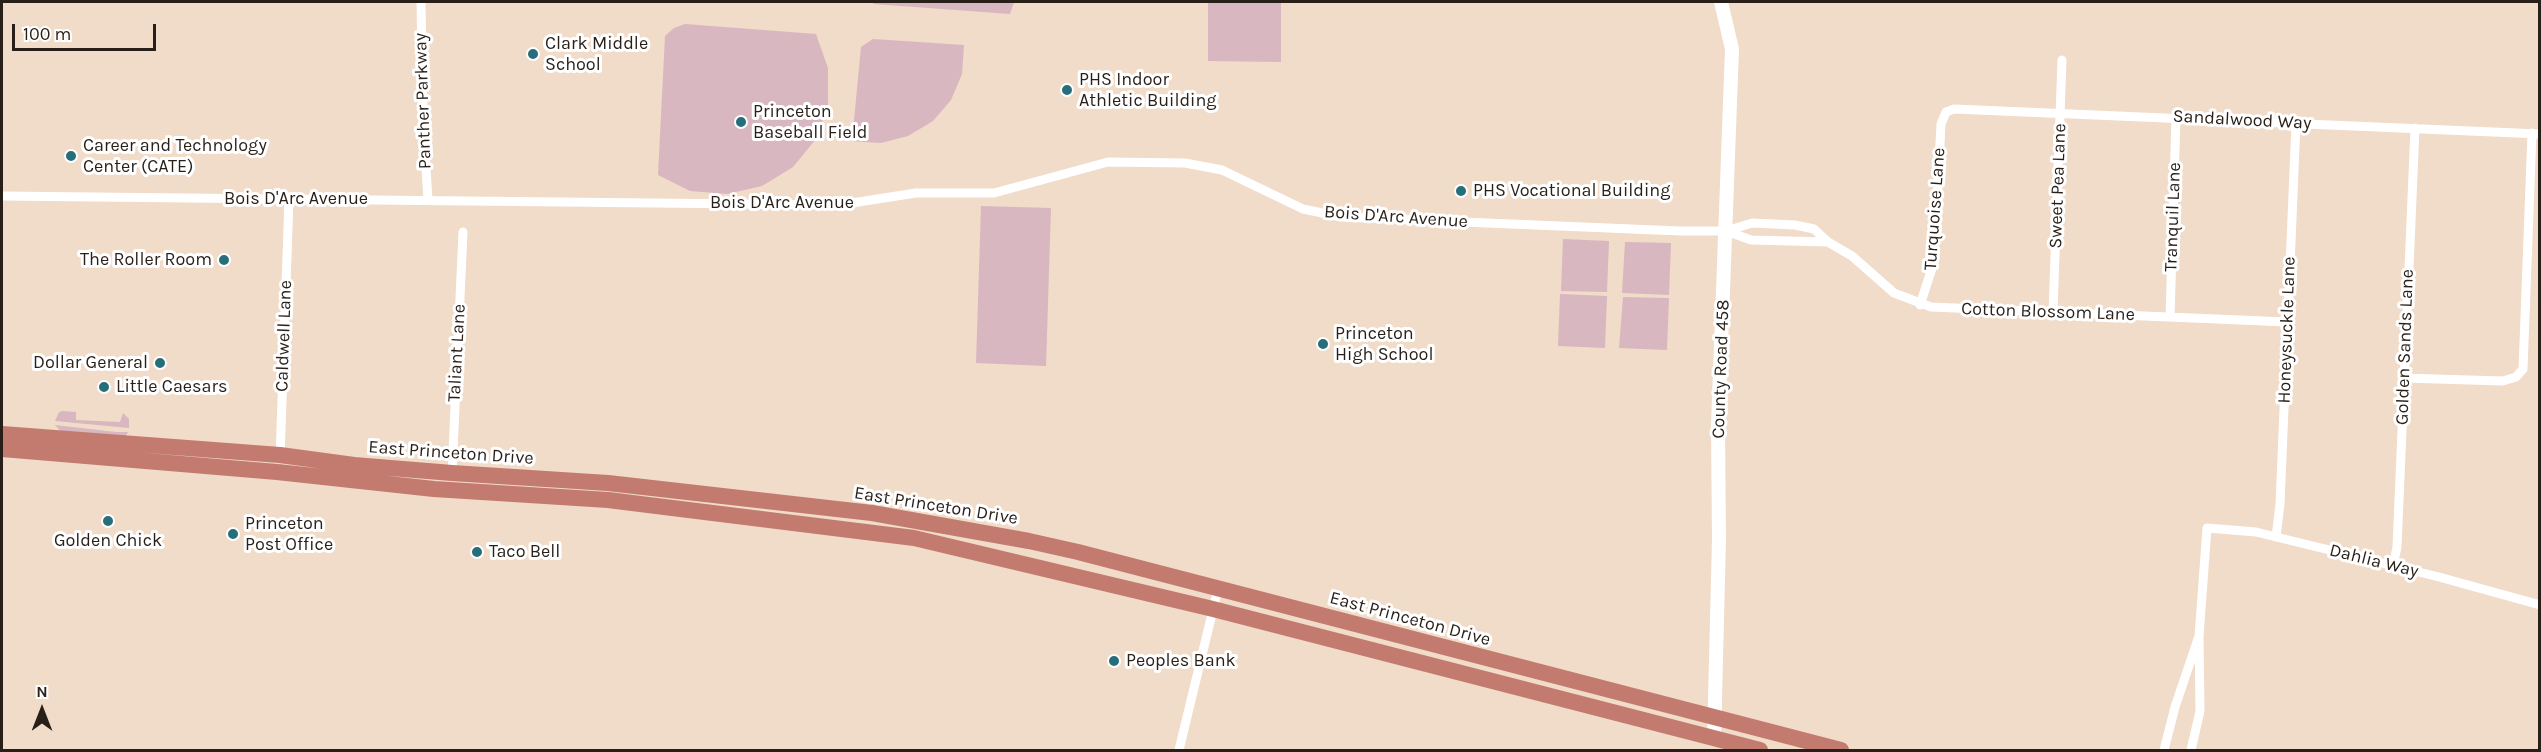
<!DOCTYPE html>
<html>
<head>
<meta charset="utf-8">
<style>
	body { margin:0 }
	#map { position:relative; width:2541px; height:752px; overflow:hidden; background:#f1dbc9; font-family:Karla,sans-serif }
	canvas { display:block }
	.frame { position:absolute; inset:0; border:3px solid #271f18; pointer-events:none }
	.north { position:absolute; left:12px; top:680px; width:60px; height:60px; -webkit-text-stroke:4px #fff; paint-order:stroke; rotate:0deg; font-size:16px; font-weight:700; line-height:24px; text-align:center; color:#271f18 }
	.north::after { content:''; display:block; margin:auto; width:21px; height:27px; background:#271f18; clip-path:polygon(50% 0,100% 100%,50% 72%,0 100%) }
	.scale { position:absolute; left:12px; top:24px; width:144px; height:27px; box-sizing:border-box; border:3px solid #271f18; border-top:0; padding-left:8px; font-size:18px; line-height:21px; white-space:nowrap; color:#271f18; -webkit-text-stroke:4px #fff; paint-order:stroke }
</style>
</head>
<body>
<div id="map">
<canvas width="2541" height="752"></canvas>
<div class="frame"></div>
<div class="north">N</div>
<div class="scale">100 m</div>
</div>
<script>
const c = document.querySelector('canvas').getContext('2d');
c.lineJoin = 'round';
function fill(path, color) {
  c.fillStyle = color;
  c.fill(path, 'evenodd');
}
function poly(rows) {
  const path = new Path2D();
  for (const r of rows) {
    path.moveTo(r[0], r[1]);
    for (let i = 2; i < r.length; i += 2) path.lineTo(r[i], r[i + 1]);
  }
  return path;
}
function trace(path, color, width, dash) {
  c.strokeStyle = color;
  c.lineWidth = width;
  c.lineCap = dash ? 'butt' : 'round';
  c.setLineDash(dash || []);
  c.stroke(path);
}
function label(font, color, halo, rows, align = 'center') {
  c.font = font + ' Karla,sans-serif';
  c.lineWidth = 6;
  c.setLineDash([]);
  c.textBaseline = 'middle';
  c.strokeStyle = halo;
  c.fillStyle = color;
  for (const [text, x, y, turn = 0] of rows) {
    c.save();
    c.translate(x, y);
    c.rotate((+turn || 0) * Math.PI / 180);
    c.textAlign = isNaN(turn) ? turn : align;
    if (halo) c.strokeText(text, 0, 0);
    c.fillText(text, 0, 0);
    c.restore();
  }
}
const green = poly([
	[872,2,1014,2,1010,14,874,4],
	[1208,2,1281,2,1281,62,1208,61],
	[685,24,816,34,828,68,828,105,816,139,793,167,762,186,727,194,690,191,658,175,665,36,674,28],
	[873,39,964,45,962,74,951,100,933,121,908,136,881,143,852,141,861,47],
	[981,206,1051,208,1046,366,976,363],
	[1563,239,1609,241,1607,292,1561,291],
	[1625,242,1671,243,1669,295,1622,293],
	[1560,294,1607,296,1605,348,1558,346],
	[1623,297,1669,298,1667,350,1619,348],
	[63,411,76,412,76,420,120,422,123,413,129,419,129,428,55,421,59,412],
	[55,425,116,432,128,432,125,437,62,433]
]);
const street = poly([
	[421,2,423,121,428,200],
	[2,196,839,205,916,193,994,193,1108,162,1185,163,1222,170,1303,209,1342,217,1680,231,1726,231,1752,223,1795,225,1814,229,1828,242,1751,240,1726,231],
	[1828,242,1852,256,1894,293,1931,307,2287,322],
	[1920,305,1934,262,1941,124,1946,112,1954,109,2540,134],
	[2053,312,2062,60],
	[2170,317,2176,117],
	[2403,378,2503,381,2516,377,2523,369,2532,133],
	[280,458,289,199],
	[452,473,463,232],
	[2276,537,2280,504,2296,123],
	[2393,566,2397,547,2415,128],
	[2199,636,2207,528,2256,532,2439,577,2540,605],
	[1179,750,1218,589],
	[2164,750,2175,707,2199,636,2200,711,2191,750]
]);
const secondary = poly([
	[1714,739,1719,540,1718,425,1732,49,1721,2]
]);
const highway = poly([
	[2,434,280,455,354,465,452,473,608,483,872,513,1029,541,1078,552,1841,750],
	[2,449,277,472,434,489,608,500,914,538,1213,609,1760,750]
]);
const markers = [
	[533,54,6,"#266e7a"],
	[1067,90,6,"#266e7a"],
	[741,122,6,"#266e7a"],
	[71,156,6,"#266e7a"],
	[1461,191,6,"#266e7a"],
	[224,260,6,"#266e7a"],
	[1323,344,6,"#266e7a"],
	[160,363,6,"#266e7a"],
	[104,387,6,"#266e7a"],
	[108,521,6,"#266e7a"],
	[233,534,6,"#266e7a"],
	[477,552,6,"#266e7a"],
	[1114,661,6,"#266e7a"]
];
const poiNames = [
	["Clark Middle",545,44],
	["School",545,65],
	["PHS Indoor",1079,80],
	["Athletic Building",1079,101],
	["Princeton",753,112],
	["Baseball Field",753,133],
	["Career and Technology",83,146],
	["Center (CATE)",83,167],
	["PHS Vocational Building",1473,191],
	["The Roller Room",212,260,"right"],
	["Princeton",1335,334],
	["High School",1335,355],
	["Dollar General",148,363,"right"],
	["Little Caesars",116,387],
	["Princeton",245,524],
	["Post Office",245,545],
	["Golden Chick",108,541,"center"],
	["Taco Bell",489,552],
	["Peoples Bank",1126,661]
];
const streetNames = [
	["Panther Parkway",423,101,-92],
	["Sandalwood Way",2242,120,3],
	["Sweet Pea Lane",2058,186,-88],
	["Bois D'Arc Avenue",296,199],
	["Bois D'Arc Avenue",782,203],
	["Turquoise Lane",1935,209,-86],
	["Bois D'Arc Avenue",1396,217,4],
	["Tranquil Lane",2173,217,-88],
	["Cotton Blossom Lane",2048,312,2],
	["Honeysuckle Lane",2287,330,-88],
	["Caldwell Lane",284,336,-88],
	["Golden Sands Lane",2405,347,-88],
	["Taliant Lane",457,353,-87],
	["County Road 458",1721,369,-88],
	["East Princeton Drive",451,453,4],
	["East Princeton Drive",936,506,9],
	["Dahlia Way",2374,561,14],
	["East Princeton Drive",1410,619,15]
];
fill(green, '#d8b7c0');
trace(street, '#fff', 9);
trace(secondary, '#fff', 14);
trace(highway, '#c27b6e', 16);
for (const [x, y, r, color] of markers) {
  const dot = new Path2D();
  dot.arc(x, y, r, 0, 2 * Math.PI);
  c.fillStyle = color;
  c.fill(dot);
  trace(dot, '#fff', 2);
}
label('18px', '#271f18', '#fff', poiNames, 'left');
label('18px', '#271f18', '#fff', streetNames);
</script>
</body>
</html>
